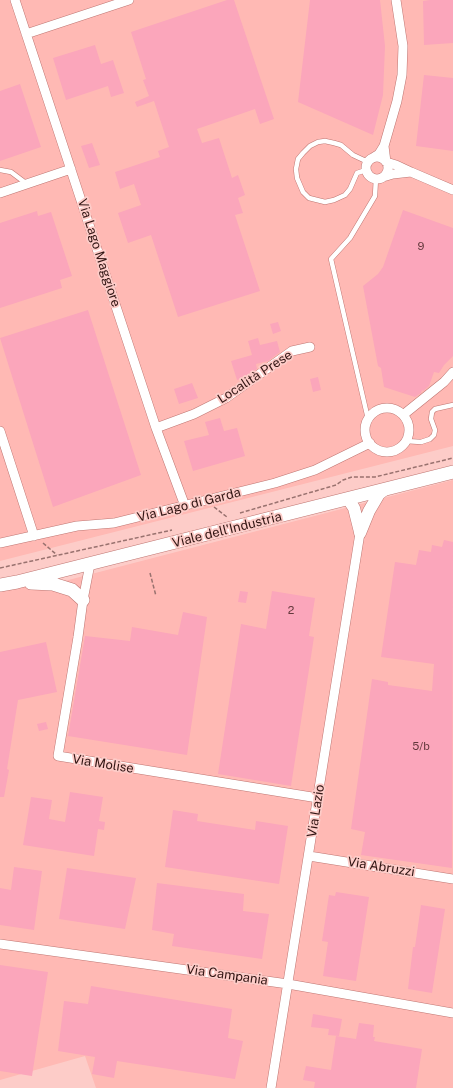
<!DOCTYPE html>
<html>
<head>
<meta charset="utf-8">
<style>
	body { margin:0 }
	canvas { display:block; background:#fdccc8 }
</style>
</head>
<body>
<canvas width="453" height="1088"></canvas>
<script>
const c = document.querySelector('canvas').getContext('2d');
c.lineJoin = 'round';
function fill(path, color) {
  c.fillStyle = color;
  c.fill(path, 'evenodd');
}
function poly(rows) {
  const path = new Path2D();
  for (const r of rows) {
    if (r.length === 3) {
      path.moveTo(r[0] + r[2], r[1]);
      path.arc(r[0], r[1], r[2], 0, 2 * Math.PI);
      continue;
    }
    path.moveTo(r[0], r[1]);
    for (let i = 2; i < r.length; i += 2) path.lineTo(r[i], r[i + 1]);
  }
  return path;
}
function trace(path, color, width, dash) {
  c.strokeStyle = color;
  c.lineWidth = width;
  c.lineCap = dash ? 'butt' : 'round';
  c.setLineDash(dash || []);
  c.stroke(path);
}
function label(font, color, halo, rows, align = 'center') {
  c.font = font + ' "Public Sans",sans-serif';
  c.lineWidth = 3.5;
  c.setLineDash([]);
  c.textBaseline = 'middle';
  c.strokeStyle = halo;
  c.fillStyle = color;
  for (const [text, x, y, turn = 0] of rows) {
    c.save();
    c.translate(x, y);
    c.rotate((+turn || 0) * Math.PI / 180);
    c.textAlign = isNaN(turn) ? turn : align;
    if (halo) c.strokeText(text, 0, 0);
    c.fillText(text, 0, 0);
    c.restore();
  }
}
const built = poly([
	[0,0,453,0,453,446,0,561],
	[453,480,453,1088,96,1088,85,1056,0,1080,0,585,53,584]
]);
const building = poly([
	[227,0,234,0,274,119,260,124,255,109,197,129,202,143,219,138,232,178,238,175,245,195,238,198,243,213,235,215,260,291,178,317,151,235,128,243,118,213,141,205,134,184,120,189,115,172,160,157,158,151,169,147,154,101,137,107,135,102,149,96,143,80,146,79,131,32],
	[310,0,380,0,385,46,383,95,373,135,298,102],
	[430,0,453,0,453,43,424,45,423,1],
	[95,45,101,64,113,60,124,93,111,97,108,86,66,100,53,58],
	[424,75,453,78,453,151,416,146],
	[20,84,41,147,0,161,0,91],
	[92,143,100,165,89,168,81,146],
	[403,210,453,228,453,356,444,365,439,373,434,372,429,386,423,391,422,390,421,393,415,397,384,387,381,368,378,366,363,286,378,274,383,267],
	[37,211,38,216,51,212,72,276,60,280,62,288,0,308,0,223],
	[88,310,141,475,53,507,0,338],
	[278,322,281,331,273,334,270,324],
	[258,338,260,345,277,341,280,352,268,361,256,364,257,369,243,378,237,380,231,361,252,355,248,341],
	[318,377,321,390,313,392,310,379],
	[192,383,198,398,179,404,174,389],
	[220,418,224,431,237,428,245,456,193,471,184,441,209,435,205,422],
	[444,540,453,542,452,868,361,855,365,832,351,829,372,679,388,682,388,685,432,691,434,664,381,657,395,562,416,565,419,550,431,552,432,545,442,547],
	[240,591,248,592,246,603,238,602],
	[272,591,315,598,309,636,314,637,291,786,218,774,241,624,266,629],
	[183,612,207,617,187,755,68,736,85,636,130,641,132,627,178,635],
	[46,642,57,692,18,700,7,769,9,770,4,797,0,797,0,652],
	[46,722,48,729,39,731,37,724],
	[70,792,103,797,99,821,105,822,104,830,98,829,94,856,23,845,31,797,52,800,49,819,65,822],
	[173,810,198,814,197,821,255,830,256,821,288,826,279,884,165,867],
	[14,867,42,871,34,930,0,925,0,888,11,890],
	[67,868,136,878,125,929,59,919],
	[157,883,244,894,243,911,269,914,262,959,172,946,174,934,152,930],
	[336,892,369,897,356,981,323,976,328,942,322,941,329,895,335,896],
	[421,905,445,909,432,993,408,989,413,947,415,947],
	[0,965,48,972,32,1076,0,1071],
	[91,986,232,1009,228,1038,243,1041,235,1079,117,1061,114,1078,92,1074,95,1057,58,1051,64,1001,88,1004],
	[313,1014,342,1019,339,1036,328,1035,329,1029,311,1027],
	[359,1023,374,1025,373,1037,375,1037,374,1041,422,1049,416,1088,314,1088,315,1082,303,1080,306,1066,331,1070,336,1036,356,1039]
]);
const path = poly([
	[214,507,227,517],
	[240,513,336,485,343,480,352,477,375,477,453,458],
	[43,543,57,555],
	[0,568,172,530],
	[150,573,156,596]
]);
const service = poly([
	[0,170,11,172,27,184],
	[368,172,363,171,357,173,350,189,345,195,334,200,325,202,309,198,303,192,297,178,296,169,298,159,303,153,310,146,318,142,325,141,334,143,341,145,353,155,368,162],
	[368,419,331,259,350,238,375,196,376,178],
	[406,441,421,442,430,439,434,435,435,430,431,419,432,412,435,409,453,405]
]);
const minor = poly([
	[15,0,156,428,185,506],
	[26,34,129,0],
	[384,146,397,101,402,75,403,46,396,0],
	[374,157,379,154,384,146,386,162,396,165,411,172,393,174,383,177],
	[377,168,11],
	[411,172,453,190],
	[0,193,71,169],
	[387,430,22],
	[403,415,444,382,453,372],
	[156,428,194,414,226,398,292,351,310,347],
	[0,431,34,536],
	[0,543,77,526,114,523,275,483,315,470,370,443],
	[90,564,83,600,78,637,58,756,318,798],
	[309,856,453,879],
	[0,944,288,984,453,1013],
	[271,1088,360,533]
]);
const tertiary = poly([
	[348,499,354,508,360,532],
	[360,533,369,511,379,494,384,490]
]);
const secondary = poly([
	[31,583,53,584,72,590,83,600],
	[0,585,17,582,453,472]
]);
const numberNames = [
	["9",421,247],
	["2",291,611],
	["5/b",421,747]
];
const streetNames = [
	["Via Lago Maggiore",99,253,72],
	["Località Prese",255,377,-33],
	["Via Lago di Garda",189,505,-14],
	["Viale dell'Industria",227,530,-14],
	["Via Molise",103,764,9],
	["Via Lazio",316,811,-81],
	["Via Abruzzi",381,867,9],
	["Via Campania",227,975,8]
];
fill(built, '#ffb9b4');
fill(building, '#fba6bb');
trace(service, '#bf7672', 5.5);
trace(minor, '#bf7672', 10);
trace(tertiary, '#bf7672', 13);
trace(secondary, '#bf7672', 14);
trace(path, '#99726f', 1.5, [4, 2]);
trace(service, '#fff', 4.5);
trace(minor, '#fff', 9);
trace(tertiary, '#fff', 12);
trace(secondary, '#fff', 13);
label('11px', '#64393d', null, numberNames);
label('13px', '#311513', '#fdccc8', streetNames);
</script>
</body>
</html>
